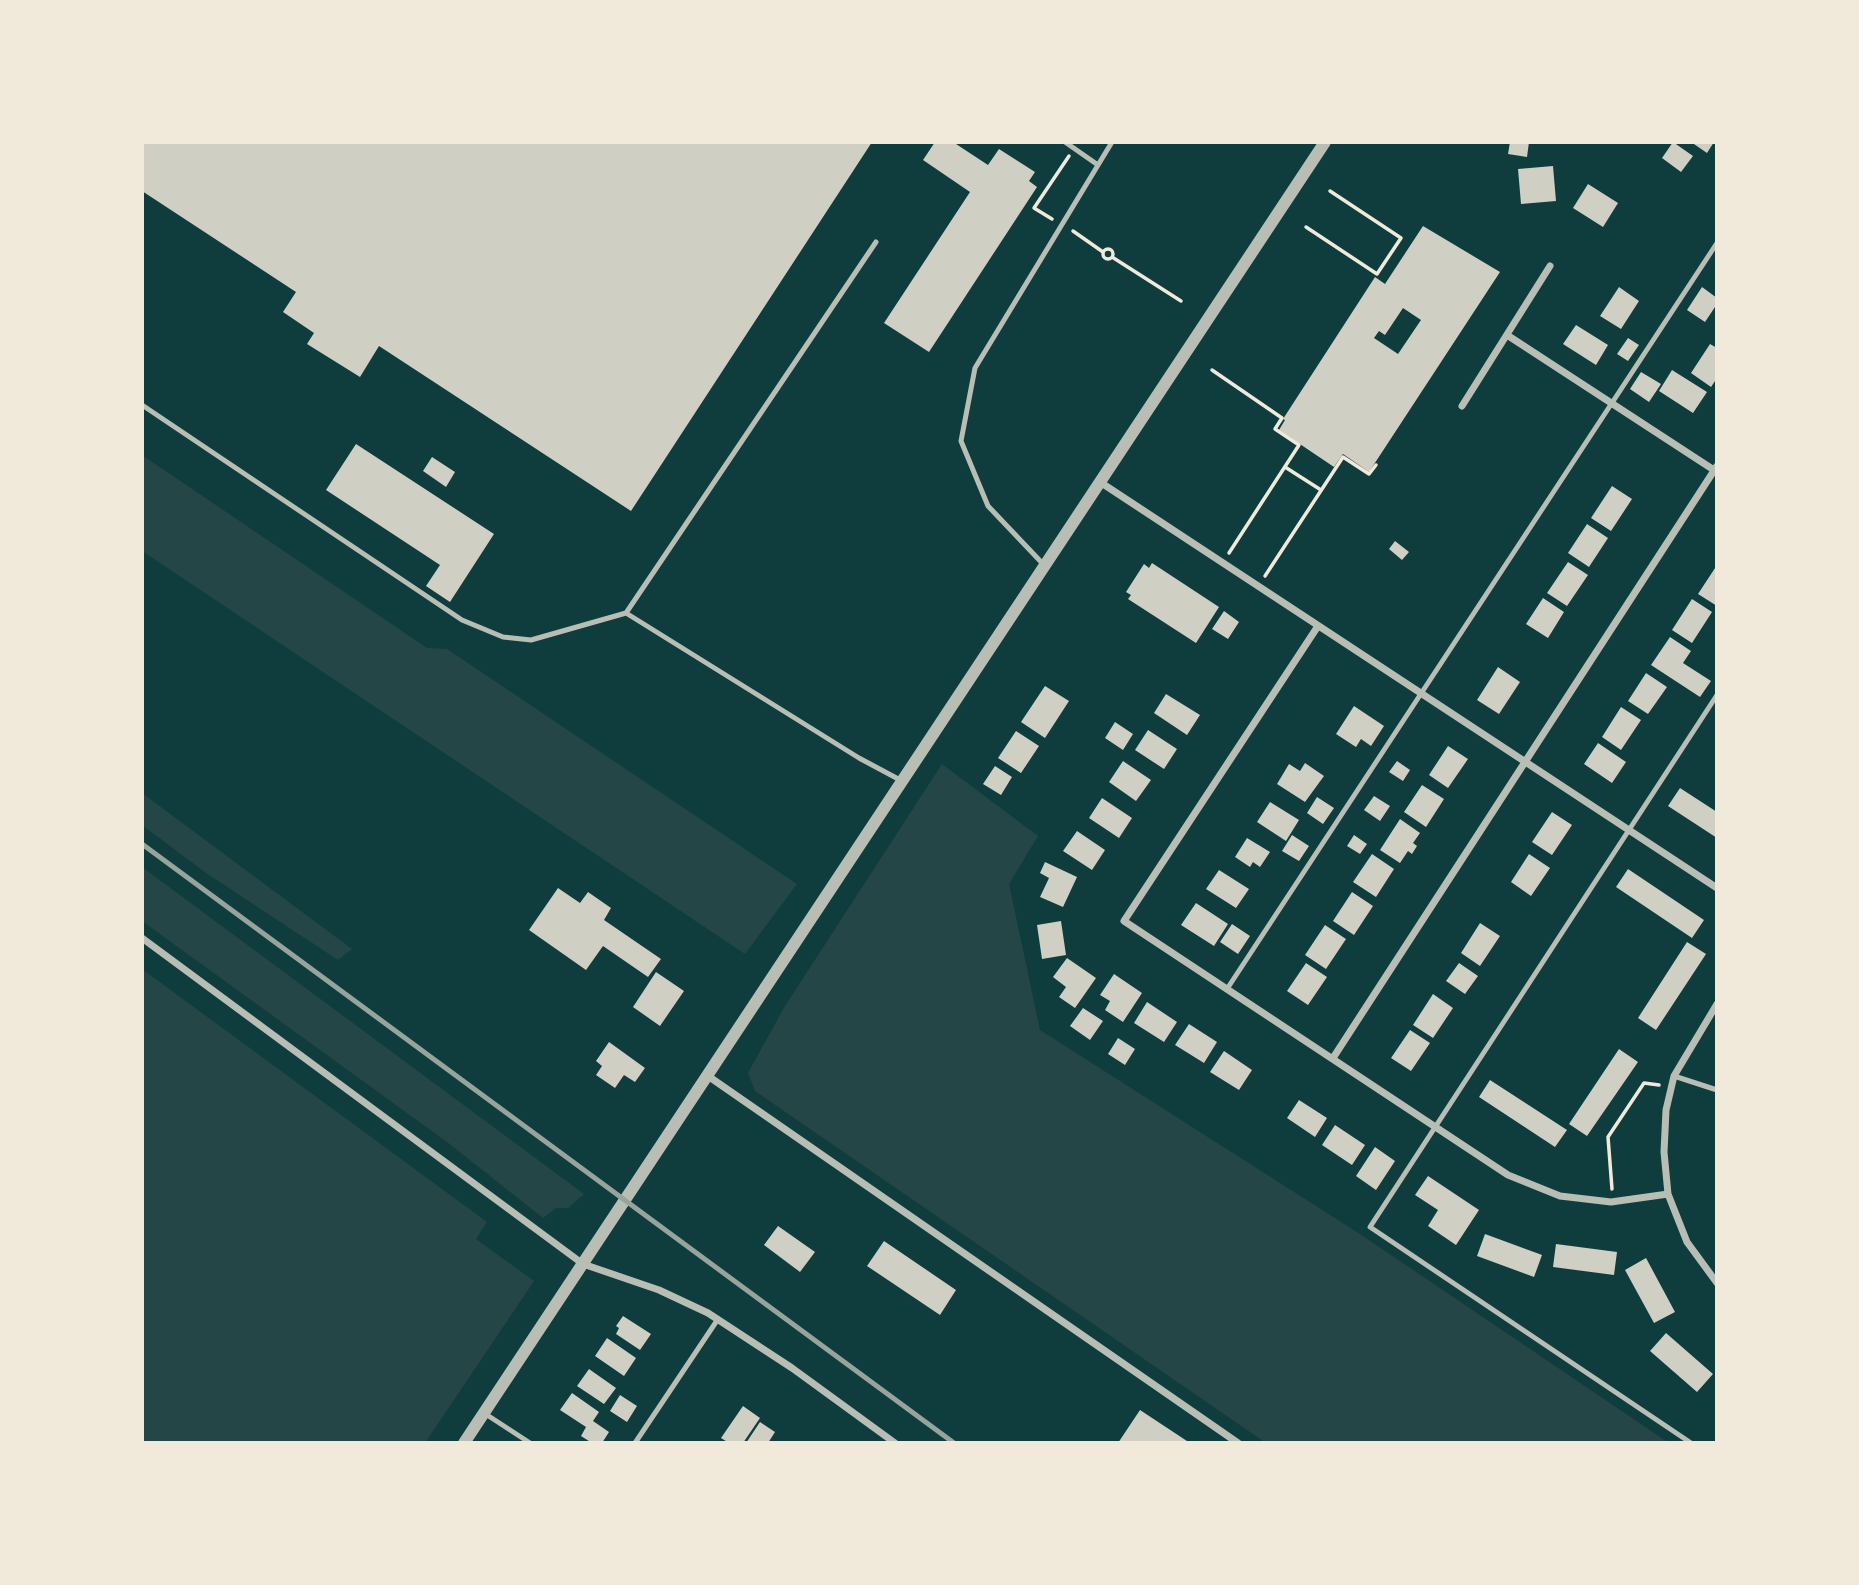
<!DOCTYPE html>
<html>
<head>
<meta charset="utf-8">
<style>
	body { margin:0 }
	#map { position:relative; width:1859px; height:1585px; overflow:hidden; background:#0f3d3e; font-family:Arial,sans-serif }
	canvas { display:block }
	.frame { position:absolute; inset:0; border:144px solid #f1e9da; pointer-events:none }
</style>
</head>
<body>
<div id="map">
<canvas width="1859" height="1585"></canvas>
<div class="frame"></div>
</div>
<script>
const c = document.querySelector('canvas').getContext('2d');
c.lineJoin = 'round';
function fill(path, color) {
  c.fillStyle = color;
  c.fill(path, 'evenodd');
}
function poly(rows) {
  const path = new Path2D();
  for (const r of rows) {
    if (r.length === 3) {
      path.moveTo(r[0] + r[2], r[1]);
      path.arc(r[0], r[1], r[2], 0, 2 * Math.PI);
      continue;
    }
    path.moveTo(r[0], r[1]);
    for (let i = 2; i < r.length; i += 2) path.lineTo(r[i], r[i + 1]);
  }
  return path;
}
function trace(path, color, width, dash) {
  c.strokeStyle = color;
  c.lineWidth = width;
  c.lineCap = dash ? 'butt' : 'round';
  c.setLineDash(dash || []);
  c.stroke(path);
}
const green = poly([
	[142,455,427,648,447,649,797,884,745,954,142,551],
	[942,764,1038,836,1009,884,1040,1030,1360,1234,1669,1443,1266,1443,755,1091,748,1073,785,1006],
	[142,793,352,949,338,960,206,873,142,825],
	[142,867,584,1194,568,1208,556,1208,543,1218,447,1142,142,921],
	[142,969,487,1222,476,1239,534,1281,425,1443,142,1443]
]);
const building = poly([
	[142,142,872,142,631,511,379,346,360,377,307,344,314,333,283,312,296,292,142,191],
	[935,142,953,142,988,165,999,149,1035,172,1029,181,1037,187,929,352,884,323,970,192,923,160],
	[1510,142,1529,142,1527,157,1508,154],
	[1673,142,1693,156,1681,172,1662,158],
	[1691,142,1714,142,1707,153],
	[1553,166,1556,201,1521,204,1518,169],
	[1588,184,1618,203,1603,227,1573,208],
	[1423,226,1500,272,1369,472,1343,454,1334,467,1279,430,1285,420,1283,419,1375,277,1385,284],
	[1403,308,1421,320,1398,354,1374,338,1379,331,1385,335],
	[1619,287,1639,301,1621,329,1600,316],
	[1702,287,1717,298,1717,304,1705,322,1687,310],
	[1576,325,1608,345,1596,365,1563,344],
	[1628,338,1639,345,1628,361,1617,354],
	[1710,344,1717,348,1717,378,1711,387,1691,373],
	[1672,370,1707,392,1693,413,1659,391],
	[1641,372,1661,384,1649,402,1630,389],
	[356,444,494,534,450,602,426,586,440,565,326,490],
	[432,457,455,472,446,487,423,471],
	[1612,486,1632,499,1611,531,1591,518],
	[1587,524,1608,538,1589,567,1568,553],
	[1395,541,1409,552,1402,560,1389,549],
	[1568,562,1588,575,1567,606,1547,593],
	[1152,563,1219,607,1196,643,1128,599,1131,595,1126,592,1144,564,1149,568],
	[1717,565,1717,606,1698,594],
	[1543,598,1564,612,1548,638,1526,624],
	[1692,599,1712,612,1692,643,1672,630],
	[1224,611,1239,622,1228,639,1212,629],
	[1670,637,1691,651,1683,663,1711,681,1700,697,1651,665],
	[1498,667,1520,682,1499,714,1477,700],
	[1646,673,1667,687,1648,714,1628,701],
	[1045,686,1069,701,1045,738,1021,722],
	[1166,694,1200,715,1187,735,1154,713],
	[1354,706,1384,726,1371,746,1361,739,1356,747,1336,734],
	[1621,707,1641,720,1621,750,1602,737],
	[1115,722,1133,734,1123,750,1105,738],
	[1148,730,1177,749,1164,769,1135,750],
	[1016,731,1039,746,1021,773,998,758],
	[1598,743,1626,762,1612,783,1584,764],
	[1448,746,1468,759,1448,788,1429,775],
	[1123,761,1151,780,1136,801,1109,782],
	[1397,761,1410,770,1403,781,1389,772],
	[1305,763,1324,776,1305,802,1277,784,1289,764,1300,771],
	[995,766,1012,777,1001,795,983,784],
	[1422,785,1444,799,1426,827,1404,812],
	[1680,788,1717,812,1717,838,1668,806],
	[1374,796,1390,806,1380,821,1364,810],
	[1317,797,1334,808,1323,824,1307,813],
	[1102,798,1132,818,1119,838,1089,818],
	[1270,802,1299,820,1286,841,1257,822],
	[1552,812,1572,825,1552,855,1532,842],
	[1400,819,1420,833,1413,843,1417,846,1412,854,1408,851,1400,863,1380,850],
	[1077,831,1105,850,1092,870,1063,851],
	[1292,835,1309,846,1299,861,1282,851],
	[1354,835,1367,844,1360,854,1347,846],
	[1247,838,1270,852,1260,867,1253,862,1250,867,1235,857],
	[1372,854,1394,869,1376,897,1353,882],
	[1529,854,1550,868,1531,896,1511,882],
	[1045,862,1077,877,1063,907,1040,897,1049,878,1040,873],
	[1628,869,1704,920,1692,938,1616,887],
	[1219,870,1249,889,1236,908,1206,889],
	[558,888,580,903,588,892,611,908,604,920,661,959,648,977,603,946,586,970,529,930],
	[1352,892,1373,906,1354,935,1333,921],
	[1196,903,1228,924,1214,946,1181,925],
	[1061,921,1066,955,1042,959,1037,925],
	[1480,923,1500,936,1480,966,1461,953],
	[1232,924,1250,936,1238,954,1220,942],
	[1325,925,1346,939,1326,969,1305,955],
	[1687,942,1706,954,1656,1030,1638,1018],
	[1067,958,1096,978,1075,1008,1059,997,1066,987,1053,977],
	[1306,963,1327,977,1308,1005,1287,991],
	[1459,963,1478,976,1465,994,1446,981],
	[656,972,684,991,660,1026,633,1007],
	[1114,974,1142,993,1123,1022,1105,1010,1110,1001,1100,995],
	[1433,994,1453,1008,1433,1038,1413,1025],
	[1147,1002,1177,1022,1164,1042,1134,1023],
	[1083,1008,1103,1021,1090,1040,1070,1026],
	[1189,1024,1217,1042,1204,1063,1175,1045],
	[1410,1030,1430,1043,1411,1071,1391,1058],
	[1118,1038,1135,1049,1125,1065,1108,1054],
	[609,1042,645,1068,635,1082,624,1075,615,1088,596,1075,602,1066,596,1061],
	[1619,1049,1638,1062,1587,1136,1569,1124],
	[1224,1051,1252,1070,1239,1090,1210,1072],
	[1490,1080,1567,1130,1555,1147,1479,1097],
	[1299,1100,1327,1118,1315,1137,1287,1118],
	[1335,1125,1365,1145,1352,1165,1322,1145],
	[1375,1147,1395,1161,1376,1190,1356,1176],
	[1428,1176,1479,1210,1456,1245,1428,1226,1438,1210,1415,1195],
	[778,1226,815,1252,800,1272,764,1245],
	[1485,1234,1542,1255,1534,1277,1477,1256],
	[884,1241,956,1290,940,1315,867,1266],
	[1556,1244,1617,1252,1614,1275,1553,1267],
	[1646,1258,1675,1312,1654,1323,1625,1270],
	[623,1316,651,1334,640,1350,616,1334,619,1328,616,1326],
	[1666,1333,1713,1374,1697,1392,1650,1351],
	[607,1338,636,1358,624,1376,595,1356],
	[589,1369,616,1388,604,1404,577,1386],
	[572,1393,599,1412,593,1421,609,1432,602,1443,592,1443,581,1436,586,1427,560,1410],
	[620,1395,637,1406,627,1422,610,1411],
	[743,1406,760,1418,743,1443,729,1443,721,1438],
	[1140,1410,1190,1443,1118,1443],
	[760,1422,775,1432,768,1443,746,1443]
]);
const path = poly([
	[1052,219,1034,208,1069,156],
	[1306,227,1377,274,1401,238,1330,191],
	[1073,231,1103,252],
	[1108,254,5],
	[1112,257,1181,301],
	[1212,370,1282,418,1275,429,1299,445,1229,553],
	[1285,467,1321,490],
	[1265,576,1343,457,1369,474,1376,465],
	[1612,1189,1608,1137,1644,1083,1659,1085]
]);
const service = poly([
	[1065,142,1098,165],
	[142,405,462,620,503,637,531,640,626,613,859,758,902,781],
	[1044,565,988,506,961,441,975,368,1112,142],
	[626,613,876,242],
	[1227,989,1717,243],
	[1674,1076,1717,1090],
	[484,1413,530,1443],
	[635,1443,718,1319],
	[1691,1443,1370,1227,1717,695]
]);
const minor = poly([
	[1507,335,1717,472],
	[1462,406,1550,266],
	[1100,482,1717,888],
	[1318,626,1124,921,1508,1175,1560,1196,1611,1202,1668,1194],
	[142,938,583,1264,659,1290,708,1313,792,1368,895,1443],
	[1717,1004,1674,1076,1666,1110,1664,1152,1668,1194,1687,1242,1717,1283],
	[1333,1058,1717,466],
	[708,1076,1238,1443]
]);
const tertiary = poly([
	[464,1443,1325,142]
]);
const rail = poly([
	[142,844,954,1443]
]);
fill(green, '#244646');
fill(building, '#cfcfc3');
trace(path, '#f1e9da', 3.5);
trace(service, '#b8beb3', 5);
trace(minor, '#b8beb3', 7);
trace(tertiary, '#b8beb3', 12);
trace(rail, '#97a49c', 5);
</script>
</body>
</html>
